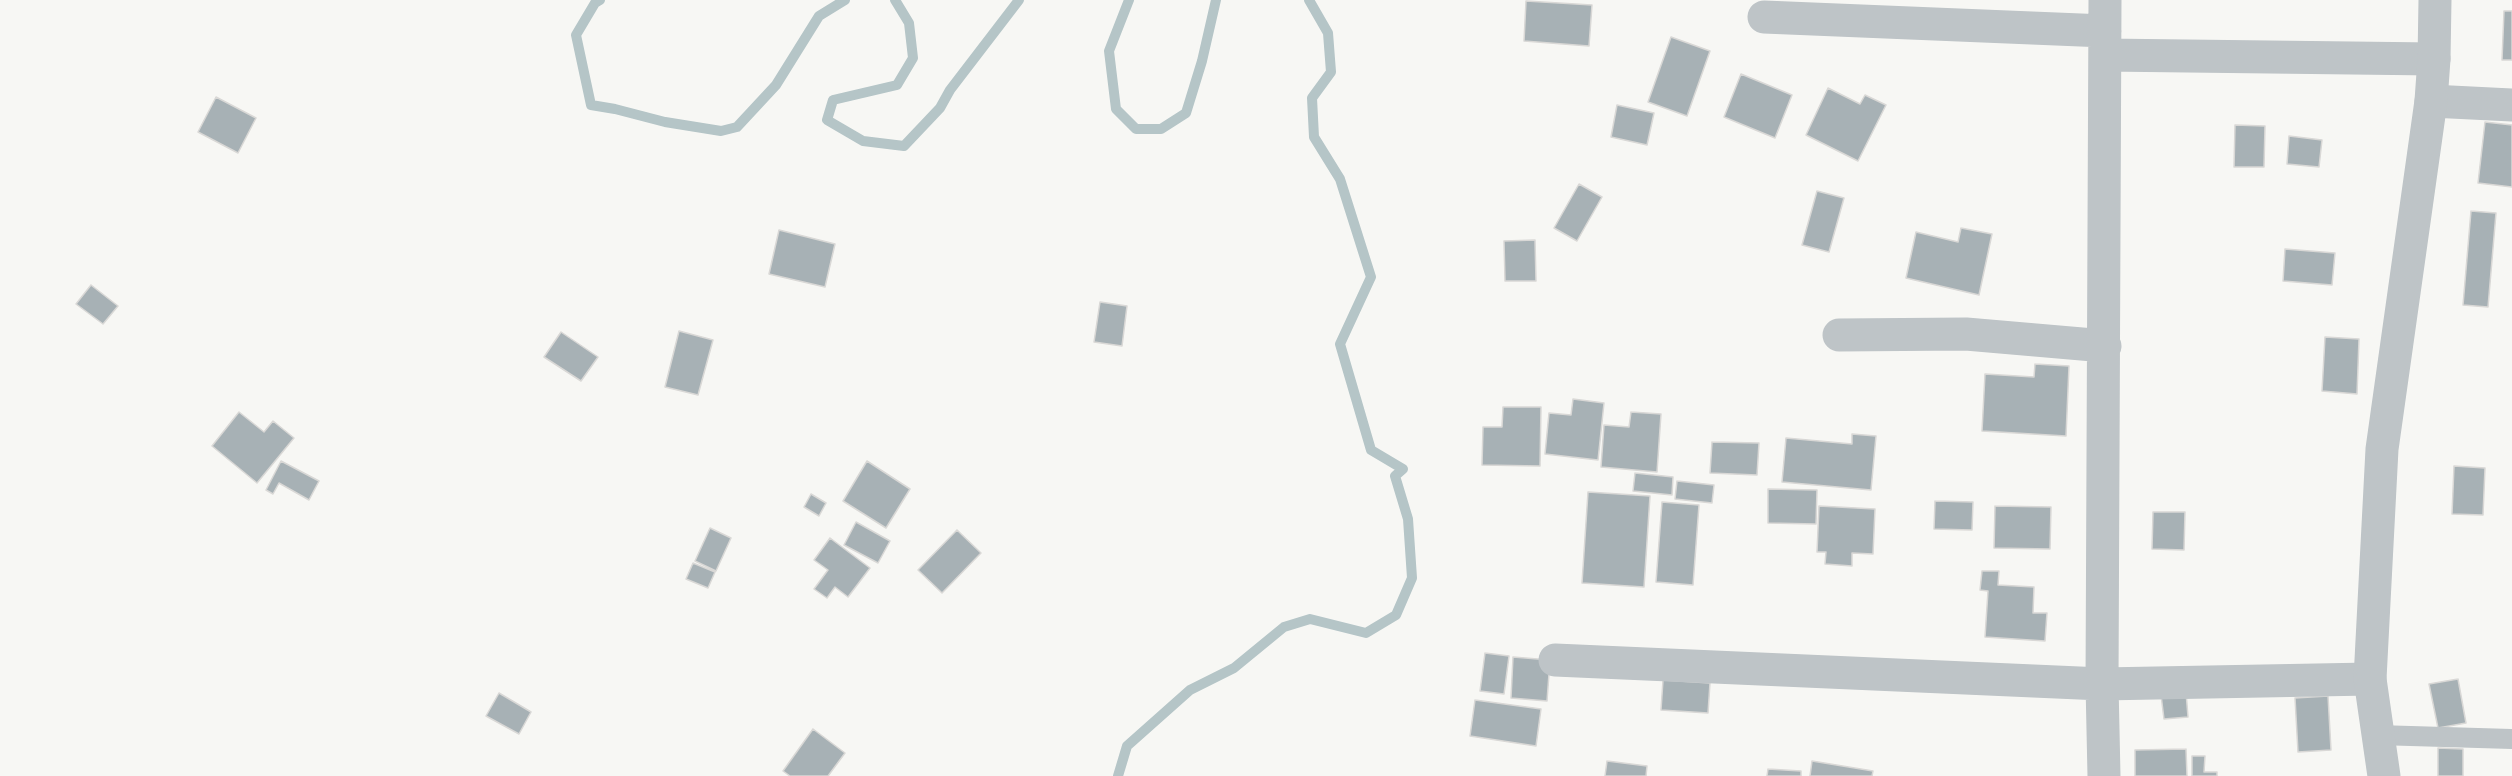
<!DOCTYPE html>
<html>
<head>
<meta charset="utf-8">
<style>
	body { margin:0 }
	canvas { display:block; background:#f7f7f4 }
</style>
</head>
<body>
<canvas width="2512" height="776"></canvas>
<script>
const c = document.querySelector('canvas').getContext('2d');
c.lineJoin = 'round';
function poly(rows) {
  const path = new Path2D();
  for (const r of rows) {
    path.moveTo(r[0], r[1]);
    for (let i = 2; i < r.length; i += 2) path.lineTo(r[i], r[i + 1]);
  }
  return path;
}
function trace(path, color, width, dash) {
  c.strokeStyle = color;
  c.lineWidth = width;
  c.lineCap = dash ? 'butt' : 'round';
  c.setLineDash(dash || []);
  c.stroke(path);
}
function fill(path, color) {
  c.fillStyle = color;
  c.fill(path, 'evenodd');
}
const stream = poly([
	[600,0,595,3,576,35,591,105,615,109,665,122,721,131,737,127,776,85,819,16,845,0],
	[895,0,909,23,913,58,897,85,833,100,827,120,863,141,904,146,940,108,950,90,1019,0],
	[1129,0,1109,51,1116,109,1136,129,1161,129,1186,113,1202,61,1216,0],
	[1118,776,1127,746,1190,690,1234,668,1284,627,1310,619,1366,633,1396,615,1412,578,1408,519,1395,476,1403,469,1371,450,1340,344,1371,277,1340,179,1314,137,1312,98,1331,72,1328,33,1309,0]
]);
const building = poly([
	[1526,1,1592,5,1589,46,1524,41,1526,1],
	[2504,11,2512,11,2512,60,2502,60,2504,11],
	[1671,37,1710,51,1687,116,1648,102,1671,37],
	[1741,74,1792,95,1775,138,1724,117,1741,74],
	[1828,88,1860,104,1865,95,1886,105,1858,161,1806,135,1828,88],
	[216,97,256,118,238,153,198,132,216,97],
	[1617,105,1654,113,1647,145,1611,137,1617,105],
	[2485,122,2512,125,2512,187,2478,183,2485,122],
	[2235,125,2265,126,2264,167,2234,167,2235,125],
	[2289,136,2322,140,2319,167,2287,164,2289,136],
	[1579,184,1602,197,1577,241,1554,228,1579,184],
	[1817,191,1844,198,1829,252,1802,245,1817,191],
	[2471,211,2496,213,2488,307,2463,305,2471,211],
	[1961,228,1992,234,1979,295,1906,278,1916,232,1958,242,1961,228],
	[779,230,835,244,825,287,769,274,779,230],
	[1535,240,1536,281,1505,281,1504,241,1535,240],
	[2285,249,2335,253,2332,285,2283,281,2285,249],
	[91,285,118,306,103,324,76,304,91,285],
	[1100,302,1127,306,1122,346,1094,342,1100,302],
	[679,331,713,340,698,395,665,387,679,331],
	[561,332,598,357,581,381,544,357,561,332],
	[2325,337,2359,339,2357,394,2322,391,2325,337],
	[2035,364,2069,366,2066,436,1982,431,1985,374,2034,377,2035,364],
	[1573,399,1604,403,1598,460,1545,454,1549,413,1571,415,1573,399],
	[1503,407,1541,407,1540,466,1482,465,1483,427,1502,427,1503,407],
	[239,412,264,432,273,421,294,438,257,483,212,446,239,412],
	[1631,412,1661,414,1657,472,1601,467,1604,425,1629,427,1631,412],
	[1852,434,1876,436,1871,490,1782,482,1786,438,1852,444,1852,434],
	[1712,442,1759,443,1757,475,1710,473,1712,442],
	[281,461,319,481,309,500,279,483,273,494,266,490,281,461],
	[867,461,910,489,886,528,843,501,867,461],
	[2454,466,2485,468,2483,515,2452,514,2454,466],
	[1635,473,1673,477,1672,495,1633,491,1635,473],
	[1677,481,1714,485,1712,503,1675,499,1677,481],
	[1768,489,1817,490,1816,524,1768,523,1768,489],
	[1588,492,1650,496,1644,587,1582,583,1588,492],
	[811,494,826,503,819,516,804,507,811,494],
	[1935,501,1973,502,1972,530,1934,529,1935,501],
	[1662,502,1699,505,1693,585,1656,582,1662,502],
	[1819,506,1875,509,1873,554,1852,553,1852,566,1825,564,1826,552,1817,552,1819,506],
	[1995,506,2051,507,2050,549,1994,548,1995,506],
	[2153,512,2185,512,2184,550,2152,549,2153,512],
	[856,522,890,541,878,563,844,545,856,522],
	[710,528,731,538,716,571,695,561,710,528],
	[957,530,981,553,942,593,918,570,957,530],
	[830,538,870,568,848,597,835,587,827,598,814,589,828,570,814,560,830,538],
	[693,563,715,572,708,588,686,579,693,563],
	[1982,571,1999,571,1998,585,2034,587,2033,613,2047,613,2045,641,1985,637,1988,591,1980,590,1982,571],
	[1485,653,1509,656,1504,694,1480,691,1485,653],
	[1513,657,1550,660,1547,701,1511,698,1513,657],
	[2458,679,2466,723,2438,728,2429,684,2458,679],
	[1663,680,1710,683,1708,713,1661,710,1663,680],
	[2186,692,2188,717,2164,719,2161,695,2186,692],
	[499,693,531,712,519,734,486,716,499,693],
	[2328,696,2331,750,2298,752,2295,698,2328,696],
	[1475,700,1541,709,1536,746,1470,736,1475,700],
	[813,729,845,753,828,776,790,776,783,771,813,729],
	[2438,748,2463,749,2463,776,2438,776,2438,748],
	[2186,749,2187,776,2135,776,2135,750,2186,749],
	[2192,756,2205,756,2204,772,2217,772,2217,776,2192,776,2192,756],
	[1607,761,1647,766,1646,776,1605,776,1607,761],
	[1812,761,1873,771,1872,776,1810,776,1812,761],
	[1768,769,1801,771,1801,776,1767,776,1768,769]
]);
const service = poly([
	[2377,735,2512,739]
]);
const minor = poly([
	[1764,17,2105,31],
	[2105,55,2434,59],
	[2431,101,2512,105],
	[1839,335,1966,334,2105,346],
	[1555,660,2102,684,2370,679],
	[2104,776,2102,684,2105,0]
]);
const tertiary = poly([
	[2384,776,2370,679,2382,449,2431,101,2434,59,2435,0]
]);
trace(stream, '#b5c5c7', 10);
fill(building, '#a7b1b5');
trace(building, '#d9d8d6', 1.5);
trace(service, '#bec4c7', 20);
trace(minor, '#bec4c7', 33);
trace(tertiary, '#bec4c7', 33);
</script>
</body>
</html>
